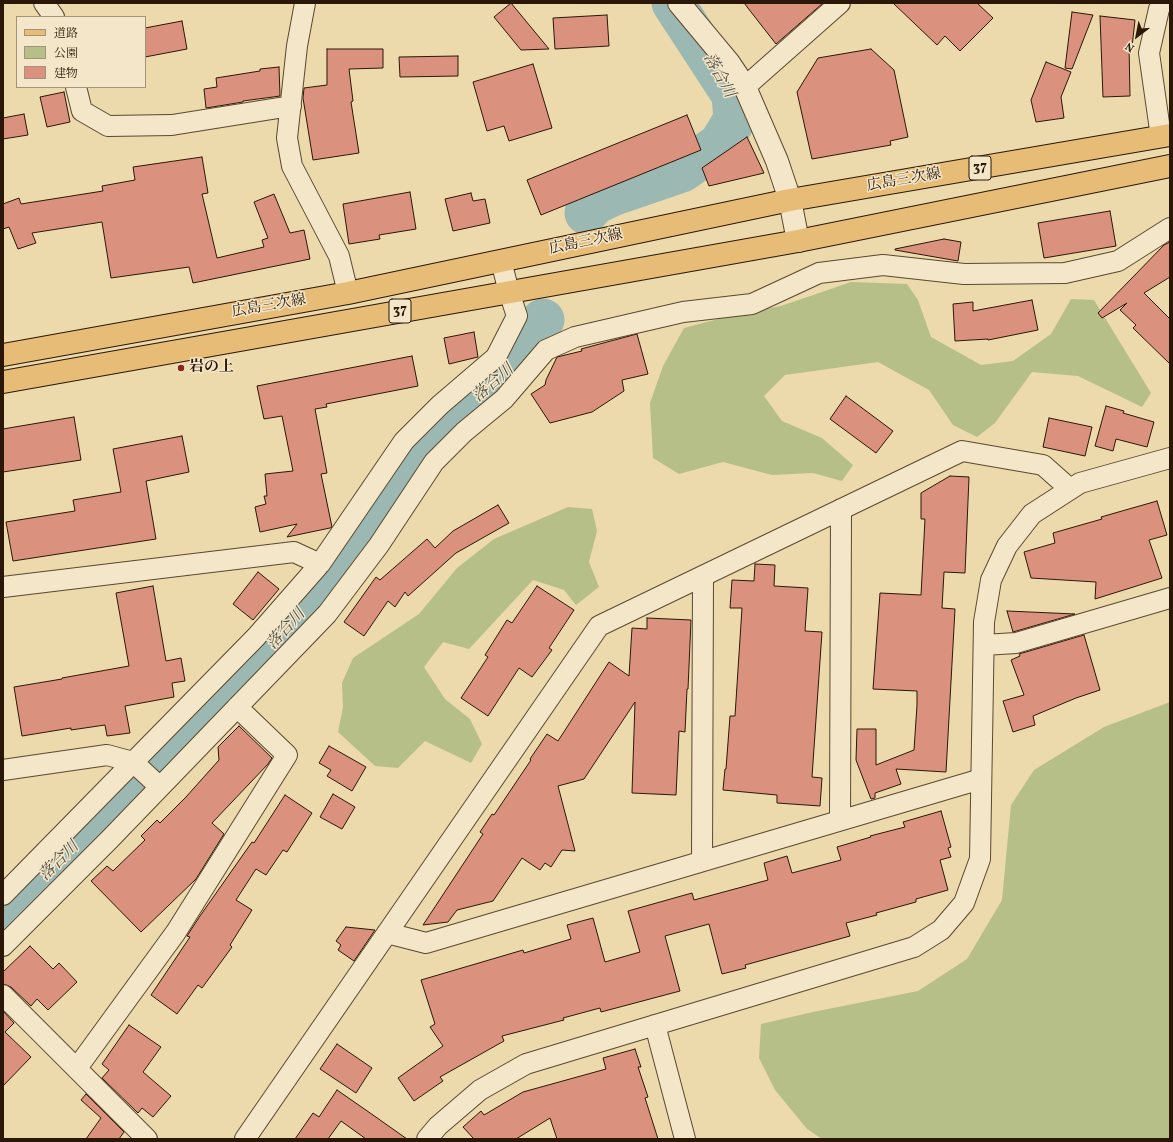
<!DOCTYPE html>
<html>
<head>
<meta charset="utf-8">
<style>
	body { margin:0 }
	#map { position:relative; width:1173px; height:1142px; overflow:hidden; background:#ecd9ac; font-family:Vollkorn,"Noto Serif JP",serif }
	canvas { display:block }
	.frame { position:absolute; inset:0; border:4px solid #2b1707; pointer-events:none }
	.legend { position:absolute; left:16px; top:16px; width:130px; height:72px; box-sizing:border-box; background:#f3e6c9; border:1px solid #a3937b; margin:0; padding:5px 7px; list-style:none; font-size:12px; color:#2b1707 }
	.legend li { display:flex; align-items:center; gap:8px; height:20px }
	.legend b { width:20px; border:1px solid #a3937b }
	.north { position:absolute; left:1117px; top:16px; width:40px; height:40px; -webkit-text-stroke:3px #f3e6c9; paint-order:stroke; rotate:212deg; font-size:11px; font-weight:700; line-height:16px; text-align:center; color:#2b1707 }
	.north::after { content:''; display:block; margin:auto; width:14px; height:18px; background:#2b1707; clip-path:polygon(50% 0,100% 100%,50% 72%,0 100%) }
</style>
</head>
<body>
<div id="map">
<canvas width="1173" height="1142"></canvas>
<div class="frame"></div>
<ul class="legend">
<li><b style="height:5px;background:#e6bc76"></b>道路</li>
<li><b style="height:11px;background:#b7bf89"></b>公園</li>
<li><b style="height:11px;background:#da927f"></b>建物</li>
</ul>
<div class="north">N</div>
</div>
<script>
const c = document.querySelector('canvas').getContext('2d');
c.lineJoin = 'round';
function fill(path, color) {
  c.fillStyle = color;
  c.fill(path, 'evenodd');
}
function poly(rows) {
  const path = new Path2D();
  for (const r of rows) {
    path.moveTo(r[0], r[1]);
    for (let i = 2; i < r.length; i += 2) path.lineTo(r[i], r[i + 1]);
  }
  return path;
}
function trace(path, color, width, dash) {
  c.strokeStyle = color;
  c.lineWidth = width;
  c.lineCap = dash ? 'butt' : 'round';
  c.setLineDash(dash || []);
  c.stroke(path);
}
function label(font, color, halo, rows, align = 'center') {
  c.font = font + ' Vollkorn,"Noto Serif JP",serif';
  c.lineWidth = 3;
  c.setLineDash([]);
  c.textBaseline = 'middle';
  c.strokeStyle = halo;
  c.fillStyle = color;
  for (const [text, x, y, turn = 0] of rows) {
    c.save();
    c.translate(x, y);
    c.rotate((+turn || 0) * Math.PI / 180);
    c.textAlign = isNaN(turn) ? turn : align;
    if (halo) c.strokeText(text, 0, 0);
    c.fillText(text, 0, 0);
    c.restore();
  }
}
const green = poly([
	[851,282,907,284,918,300,931,337,981,365,1013,361,1051,334,1071,299,1094,300,1151,393,1142,407,1078,376,1032,372,995,423,977,437,953,425,929,390,878,362,785,375,764,396,782,421,822,438,853,465,842,481,813,473,772,475,723,462,679,474,653,458,650,403,663,366,684,328,737,314,781,306],
	[568,507,592,509,597,531,589,562,599,587,576,605,564,590,533,580,469,649,443,642,424,667,445,699,470,719,482,744,471,763,425,741,398,768,375,766,338,732,343,707,342,683,353,658,419,614,457,568,494,539],
	[1170,702,1170,1139,822,1139,807,1129,775,1090,759,1058,761,1024,813,1012,918,991,967,959,1002,900,1011,805,1034,770,1104,727]
]);
const river = poly([
	[586,213,595,203,612,195,682,171,720,144,735,119,733,95,673,3],
	[3,920,256,665,317,597,373,524,428,441,491,388,517,364,543,320]
]);
const building = poly([
	[511,3,549,49,521,50,494,17,511,3],
	[744,3,823,3,776,44,744,3],
	[893,3,977,3,993,18,960,51,945,36,937,45,893,3],
	[1072,12,1093,15,1072,69,1065,68,1072,12],
	[607,15,609,46,555,49,553,18,607,15],
	[1100,16,1135,20,1132,47,1129,46,1130,96,1103,97,1100,16],
	[182,21,187,49,145,57,145,28,182,21],
	[327,49,383,49,383,68,349,69,353,101,351,102,359,153,313,160,303,98,304,88,327,85,327,49],
	[871,49,894,70,908,137,890,141,891,145,812,159,797,92,818,58,871,49],
	[458,56,458,76,400,77,399,57,458,56],
	[1046,62,1071,72,1061,97,1064,118,1036,122,1031,100,1046,62],
	[533,64,552,128,509,141,504,126,487,131,473,82,533,64],
	[279,67,280,96,243,101,243,102,206,108,204,89,217,87,216,78,260,71,260,69,279,67],
	[64,92,70,122,47,127,40,97,64,92],
	[24,114,28,135,3,139,3,118,24,114],
	[687,115,701,150,541,215,527,180,687,115],
	[747,137,764,173,709,186,702,168,747,137],
	[202,157,208,193,202,194,217,258,264,247,262,240,268,238,254,202,274,194,290,233,304,230,310,259,193,283,189,267,111,278,102,222,32,233,36,243,18,249,9,227,3,229,3,204,19,198,21,204,103,191,102,186,135,180,133,167,202,157],
	[410,192,416,229,379,235,380,239,349,244,343,204,410,192],
	[471,193,473,201,485,199,490,223,453,231,445,199,471,193],
	[1110,211,1116,246,1044,258,1038,223,1110,211],
	[944,239,961,242,958,261,895,250,895,249,944,239],
	[1170,242,1170,277,1144,293,1170,319,1170,364,1133,328,1136,325,1120,310,1127,303,1102,318,1098,313,1164,245,1170,242],
	[1032,300,1038,330,988,340,988,339,955,341,953,304,973,302,973,311,1032,300],
	[474,332,478,357,449,364,444,338,474,332],
	[637,334,648,374,622,380,624,391,592,412,550,423,531,394,545,385,546,380,557,357,582,351,581,349,637,334],
	[412,356,418,386,326,404,327,407,315,409,327,473,321,474,332,527,330,528,287,537,297,524,260,532,255,507,266,504,264,496,267,496,265,474,293,471,282,416,264,419,257,386,412,356],
	[846,396,893,431,876,453,830,419,846,396],
	[1106,406,1124,411,1123,413,1154,422,1147,447,1116,439,1113,451,1095,446,1106,406],
	[74,417,81,460,3,472,3,429,74,417],
	[1049,418,1092,427,1085,456,1043,447,1049,418],
	[182,436,189,472,146,481,156,539,13,561,6,522,75,511,73,500,121,492,113,449,182,436],
	[950,476,969,477,965,573,944,572,942,608,955,609,946,772,896,769,901,784,875,793,875,798,871,799,856,760,857,729,876,729,876,765,914,750,917,705,917,691,873,689,880,593,921,595,925,519,921,519,921,493,950,476],
	[1157,501,1167,535,1149,540,1162,578,1095,599,1096,582,1031,578,1024,552,1055,543,1053,533,1102,519,1101,517,1157,501],
	[498,505,509,523,456,553,408,596,405,592,395,607,388,601,364,636,344,622,376,577,380,580,427,539,435,548,453,531,498,505],
	[755,564,775,565,774,586,808,588,805,631,822,632,812,777,822,778,820,806,777,803,777,795,723,790,725,769,726,769,730,716,735,716,742,608,730,608,732,580,754,581,755,564],
	[258,572,279,589,253,620,233,604,258,572],
	[153,586,166,661,181,658,185,681,172,683,174,697,125,706,130,733,107,736,105,725,71,730,71,728,22,736,14,687,62,679,62,678,129,666,116,593,153,586],
	[537,586,574,610,549,648,552,650,532,677,519,668,488,716,461,698,488,657,485,655,507,620,512,623,537,586],
	[1007,611,1075,614,1013,632,1007,611],
	[647,618,691,620,688,689,687,689,685,732,679,731,676,795,632,793,635,702,584,779,558,786,575,851,562,850,551,867,545,863,540,870,522,858,493,901,457,910,448,922,423,925,483,834,480,832,492,814,494,815,531,760,530,759,547,734,558,741,609,662,629,676,632,628,647,629,647,618],
	[1084,635,1100,690,1076,698,1033,716,1035,725,1013,732,1003,701,1024,695,1011,660,1020,656,1019,654,1084,635],
	[239,726,272,758,268,764,212,823,224,834,196,879,141,932,91,881,107,866,113,871,145,840,141,836,157,820,160,823,186,797,219,760,218,747,239,726],
	[329,746,366,767,352,791,327,776,331,770,319,763,329,746],
	[333,794,355,807,342,829,320,817,333,794],
	[285,795,312,813,287,852,283,850,266,875,256,869,236,900,252,910,230,945,232,947,202,988,198,985,177,1014,151,995,190,937,187,936,200,916,252,842,254,843,285,795],
	[941,811,951,847,948,848,951,857,940,860,948,890,916,899,916,902,876,913,877,915,846,923,850,936,745,965,746,968,722,974,709,924,665,936,680,991,601,1012,600,1008,563,1018,564,1020,502,1036,504,1041,440,1077,443,1081,414,1101,398,1078,443,1046,430,1027,435,1024,421,980,523,950,524,953,571,939,567,925,593,918,605,962,640,952,628,911,692,893,694,900,768,880,764,863,787,856,792,873,841,860,837,847,871,837,870,836,905,827,903,822,941,811],
	[346,927,375,930,354,961,338,950,341,945,336,941,346,927],
	[30,946,53,969,59,963,77,982,48,1010,37,999,31,1006,11,987,3,984,3,972,30,946],
	[3,1011,14,1023,5,1032,31,1057,3,1086,3,1011],
	[129,1025,161,1047,143,1072,171,1096,153,1117,142,1108,138,1113,102,1078,109,1070,102,1064,129,1025],
	[337,1044,372,1068,356,1093,320,1069,337,1044],
	[635,1049,641,1067,638,1067,648,1097,645,1098,658,1139,557,1139,550,1118,516,1139,474,1139,463,1127,481,1111,484,1115,523,1092,606,1069,603,1058,635,1049],
	[337,1090,373,1115,407,1139,366,1139,341,1121,328,1139,295,1139,313,1113,319,1117,337,1090],
	[86,1094,124,1132,119,1139,86,1139,101,1118,81,1100,86,1094]
]);
const minor = poly([
	[44,3,54,17],
	[305,3,297,46,287,138,292,166,339,256,348,293],
	[76,87,82,111,108,126,172,125,291,106],
	[745,87,840,3],
	[1161,137,1149,53,1159,9,1162,3],
	[3,587,294,552,320,564],
	[984,645,1016,643,1170,598],
	[3,770,107,755,133,762,160,787],
	[840,820,841,509],
	[702,861,703,576],
	[3,895,256,637,320,564,404,441,440,405,496,357,517,316,509,292,501,261],
	[387,933,426,943,981,779],
	[3,946,109,840,327,614,379,545,434,462,464,432,504,399,546,350,575,337,683,312,752,304,819,273,883,265,964,274,1065,273,1118,261,1170,228],
	[3,995,147,1139],
	[655,1025,685,1139],
	[77,1068,176,932,287,755,237,707],
	[245,1139,599,626,962,451,1043,465,1070,489],
	[427,1139,438,1126,480,1090,526,1064,914,947,941,930,964,903,980,859,984,622,991,580,1007,546,1032,514,1080,483,1170,458]
]);
const tertiary = poly([
	[679,3,729,63,745,87,777,161,790,200,798,241]
]);
const primary = poly([
	[3,355,348,293,790,200,1170,135],
	[3,382,798,241,1170,166]
]);
const markers = [
	[181,368,4,"#8f2418"]
];
const shields = [
	[980,168,22],
	[400,311,22]
];
const shieldNames = [
	["37",980,168],
	["37",400,311]
];
const streetNames = [
	["広島三次線",904,181,-10],
	["広島三次線",586,243,-12],
	["広島三次線",269,307,-10]
];
const poiNames = [
	["岩の上",189,368]
];
const waterNames = [
	["落合川",718,76,61],
	["落合川",494,384,-41],
	["落合川",287,630,-48],
	["落合川",60,862,-45]
];
fill(green, '#b7bf89');
trace(river, '#9cb8b3', 43);
fill(building, '#da927f');
trace(building, '#2b1707', 1);
trace(minor, '#5b4830', 22);
trace(tertiary, '#5b4830', 24);
trace(primary, '#2b1707', 24);
trace(minor, '#f3e6c9', 20);
trace(tertiary, '#f3e6c9', 22);
trace(primary, '#e6bc76', 22);
for (const [x, y, r, color] of markers) {
  const dot = new Path2D();
  dot.arc(x, y, r, 0, 2 * Math.PI);
  c.fillStyle = color;
  c.fill(dot);
  trace(dot, '#f3e6c9', 1.5);
}
for (const [x, y, w] of shields) {
  const box = new Path2D();
  box.roundRect(x - w / 2, y - 12, w, 24, 3);
  c.fillStyle = '#f3e6c9';
  c.fill(box);
  trace(box, '#2b1707', 1);
}
label('bold 14px', '#2b1707', null, shieldNames);
label('15px', '#2b1707', '#f3e6c9', streetNames);
label('bold 15px', '#2b1707', '#f3e6c9', poiNames, 'left');
label('italic 16px', '#534f43', '#f3e6c9', waterNames);
</script>
</body>
</html>
